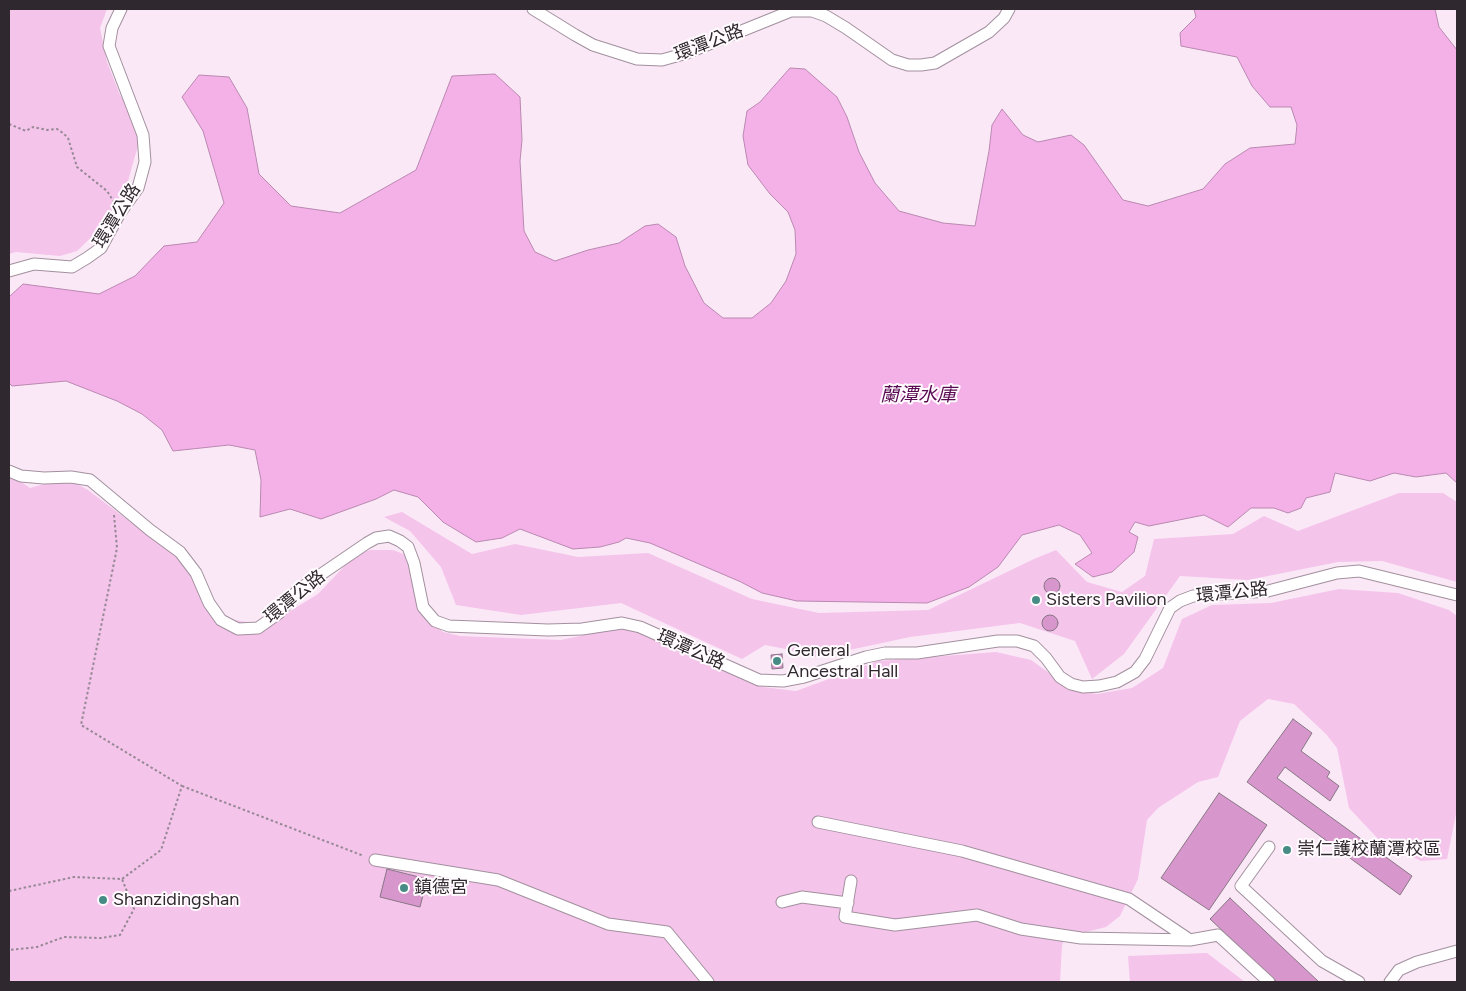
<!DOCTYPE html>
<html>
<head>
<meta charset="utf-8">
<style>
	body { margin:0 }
	#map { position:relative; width:1466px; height:991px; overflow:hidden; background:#fbe8f7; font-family:Figtree,sans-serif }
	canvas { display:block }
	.frame { position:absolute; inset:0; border:10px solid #2f282e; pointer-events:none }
</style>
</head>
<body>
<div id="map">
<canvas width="1466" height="991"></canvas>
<div class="frame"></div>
</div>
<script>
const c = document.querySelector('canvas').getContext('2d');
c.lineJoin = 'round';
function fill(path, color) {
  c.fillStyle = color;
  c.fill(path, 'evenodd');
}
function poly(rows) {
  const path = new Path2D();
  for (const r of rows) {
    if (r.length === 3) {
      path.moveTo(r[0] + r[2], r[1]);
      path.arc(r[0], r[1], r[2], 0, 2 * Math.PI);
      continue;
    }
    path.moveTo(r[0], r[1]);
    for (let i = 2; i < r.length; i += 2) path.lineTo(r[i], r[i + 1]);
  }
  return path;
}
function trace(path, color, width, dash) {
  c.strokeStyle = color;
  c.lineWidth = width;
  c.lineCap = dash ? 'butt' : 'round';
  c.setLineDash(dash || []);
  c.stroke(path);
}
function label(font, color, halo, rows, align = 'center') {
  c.font = font + ' Figtree,"Noto Sans TC",sans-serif';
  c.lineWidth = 4;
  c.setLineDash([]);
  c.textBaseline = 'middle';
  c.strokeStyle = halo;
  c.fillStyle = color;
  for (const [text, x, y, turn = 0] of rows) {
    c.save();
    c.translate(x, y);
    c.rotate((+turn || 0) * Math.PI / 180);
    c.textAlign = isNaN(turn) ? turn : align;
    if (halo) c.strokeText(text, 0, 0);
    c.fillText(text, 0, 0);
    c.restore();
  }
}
const green = poly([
	[9,9,107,9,100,28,107,62,120,95,136,117,139,142,128,181,103,226,77,251,60,256,16,252,9,254],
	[9,473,30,488,66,478,88,490,178,558,213,607,228,619,254,623,287,613,318,594,354,556,370,550,393,550,409,556,419,609,423,616,443,632,460,636,561,640,623,627,666,639,763,687,796,691,878,661,996,652,1031,660,1073,690,1097,694,1132,688,1163,668,1182,619,1212,605,1271,603,1339,589,1398,593,1449,610,1457,616,1457,809,1447,859,1421,861,1381,842,1349,808,1337,748,1326,734,1294,704,1268,699,1240,721,1218,777,1198,782,1158,808,1147,820,1138,879,1120,916,1106,927,1066,937,1062,945,1060,982,9,982],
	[1399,493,1443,493,1457,502,1457,582,1382,561,1338,562,1248,580,1180,576,1124,654,1092,679,1075,641,1020,623,910,637,812,658,791,650,765,645,742,659,621,603,521,615,456,605,441,567,410,531,384,517,402,512,472,554,515,544,578,557,648,553,752,599,819,613,928,610,1034,559,1056,550,1087,582,1122,592,1145,576,1154,539,1233,534,1264,516,1298,531],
	[1207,953,1245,982,1130,982,1128,956]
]);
const water = poly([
	[1194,9,1435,9,1439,27,1457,50,1457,498,1457,483,1446,473,1416,477,1394,473,1370,481,1335,473,1330,492,1306,498,1301,508,1288,513,1274,508,1251,508,1228,527,1204,515,1149,526,1135,522,1129,532,1138,537,1134,552,1112,572,1093,577,1075,564,1092,553,1080,535,1059,525,1022,535,998,567,969,587,927,603,797,601,762,593,741,582,650,543,626,538,619,542,600,547,573,549,520,529,502,538,476,542,443,522,418,497,394,490,376,499,321,519,290,509,260,517,261,480,255,450,229,445,173,451,162,430,142,414,117,401,66,381,12,386,9,383,9,297,23,284,99,294,135,276,164,246,197,242,224,203,203,131,182,97,199,75,229,77,247,108,259,174,291,206,340,213,416,170,452,76,495,74,520,97,522,140,520,161,524,231,535,252,555,261,588,250,619,243,645,226,658,224,676,237,685,266,704,303,723,318,752,318,771,303,786,281,796,254,795,230,788,212,770,194,748,165,743,136,747,111,760,102,790,68,805,69,837,97,847,117,859,152,875,183,899,211,943,223,975,226,989,151,992,125,1002,109,1023,135,1038,142,1071,135,1084,145,1123,200,1148,206,1203,189,1225,164,1250,148,1295,144,1297,125,1291,107,1270,107,1252,86,1237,57,1181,46,1180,33,1196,17,1194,9]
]);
const building = poly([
	[1052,586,8],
	[1050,623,8],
	[782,654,783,668,772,669,771,655,782,654],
	[1293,719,1312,733,1301,751,1330,772,1327,777,1339,786,1330,801,1285,767,1277,778,1412,876,1400,895,1247,782,1293,719],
	[1219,793,1267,825,1209,910,1161,878,1219,793],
	[387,869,427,879,420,907,380,897,387,869],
	[1230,898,1319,982,1277,982,1210,919,1230,898]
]);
const path = poly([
	[9,124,26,131,33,127,47,130,57,129,63,133,68,138,77,167,107,191,114,202],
	[114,515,117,548,81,725,182,786,161,850,122,879],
	[182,786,364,856],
	[9,891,74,877,122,879,134,909,120,935,101,938,64,937,37,947,9,950]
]);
const minor = poly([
	[533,9,575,35,593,45,637,59,662,60,687,53,791,11,812,11,826,16,846,28,892,60,908,65,921,65,935,63,989,32,1004,18,1009,9],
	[9,271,34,264,72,267,87,258,101,248,120,213,138,188,145,162,143,135,109,46,112,28,121,9],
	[9,471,21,476,44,478,71,477,90,480,150,530,180,552,196,573,209,603,221,620,238,629,258,628,279,613,298,590,367,543,376,538,389,536,400,541,408,547,414,563,423,607,435,621,449,626,548,630,582,629,622,623,640,627,759,680,783,681,804,677,866,657,885,653,917,653,998,641,1017,641,1034,646,1046,658,1060,677,1071,684,1083,687,1099,686,1117,682,1135,672,1145,659,1170,608,1180,601,1193,596,1268,591,1337,573,1359,571,1457,595],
	[818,822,962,851,1129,899,1190,940,1218,935,1269,982],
	[1269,847,1241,886,1322,961,1359,982],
	[375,860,498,880,608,924,667,932,708,982],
	[851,881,845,917,895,925,977,915,1021,929,1081,938,1190,940],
	[782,902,802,897,848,903],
	[1390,982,1399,970,1417,962,1457,951]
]);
const markers = [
	[1036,600,5,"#468c85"],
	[777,661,5,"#468c85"],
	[1287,850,5,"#468c85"],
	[404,888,5,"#468c85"],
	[103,900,5,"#468c85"]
];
const streetNames = [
	["環潭公路",709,43,-21],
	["環潭公路",117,216,-58],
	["環潭公路",1232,593,-6],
	["環潭公路",295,597,-39],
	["環潭公路",691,650,24]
];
const poiNames = [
	["Sisters Pavilion",1046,600],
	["General",787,651],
	["Ancestral Hall",787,672],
	["崇仁護校蘭潭校區",1297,850],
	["鎮德宮",414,888],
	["Shanzidingshan",113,900]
];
const waterNames = [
	["蘭潭水庫",918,395]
];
fill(green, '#f4c4eb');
fill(water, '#f4b1e8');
trace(water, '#b988b0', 1);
fill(building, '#d796cc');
trace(building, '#877784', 1);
trace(minor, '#a2909e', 13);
trace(path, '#968994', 2, [2.5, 2.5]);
trace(minor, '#fff', 11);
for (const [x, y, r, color] of markers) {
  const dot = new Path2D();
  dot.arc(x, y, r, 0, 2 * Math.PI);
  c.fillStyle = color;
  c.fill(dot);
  trace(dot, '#fffbfe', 2);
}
label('18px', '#2f282e', '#fffbfe', streetNames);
label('18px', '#2f282e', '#fffbfe', poiNames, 'left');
label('italic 19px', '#590952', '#fffbfe', waterNames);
</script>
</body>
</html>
